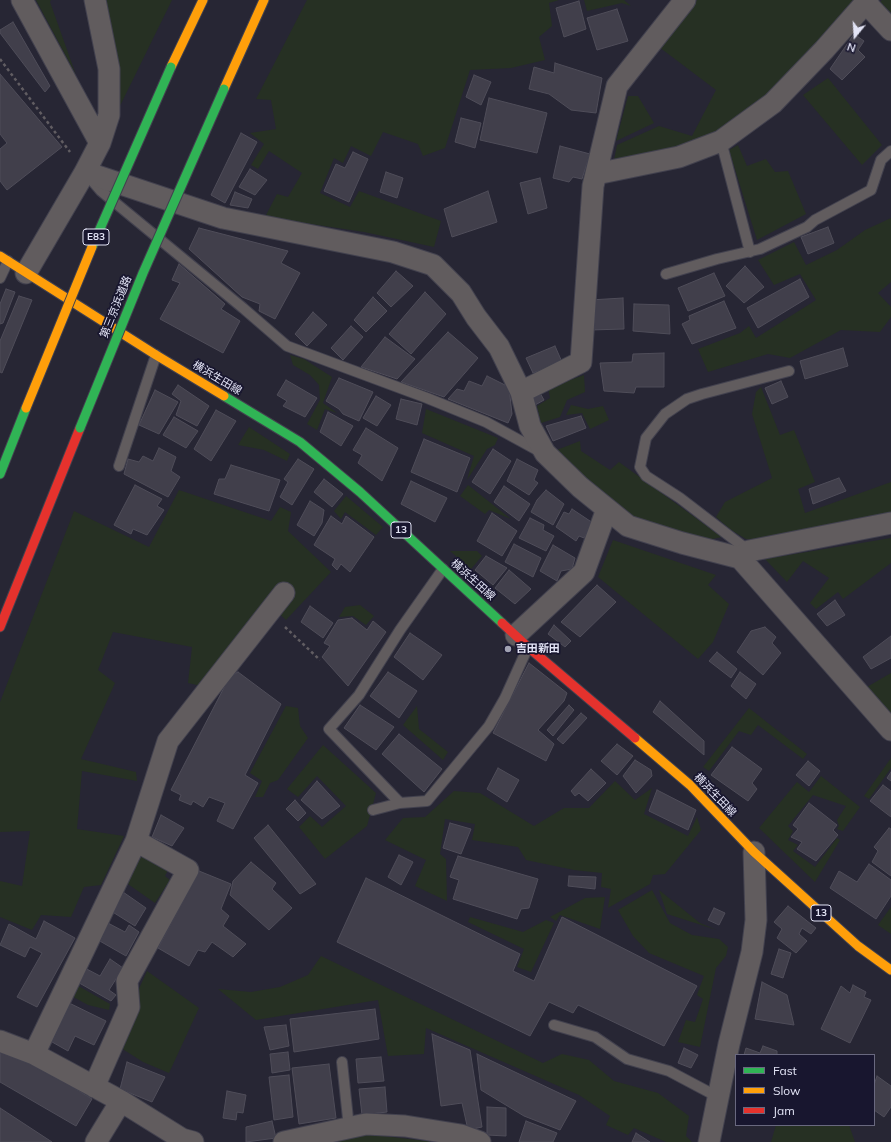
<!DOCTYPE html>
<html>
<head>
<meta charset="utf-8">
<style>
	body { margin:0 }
	#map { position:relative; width:891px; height:1142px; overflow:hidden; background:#272634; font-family:Mulish,sans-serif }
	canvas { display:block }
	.legend { position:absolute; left:735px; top:1054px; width:140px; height:72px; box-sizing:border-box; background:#18162f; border:1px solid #69687f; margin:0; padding:5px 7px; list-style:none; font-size:12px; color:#e3e4f6 }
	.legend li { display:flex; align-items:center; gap:8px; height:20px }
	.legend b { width:20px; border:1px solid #69687f }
	.north { position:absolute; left:835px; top:16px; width:40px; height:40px; -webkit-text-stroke:3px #18162f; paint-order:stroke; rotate:198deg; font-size:11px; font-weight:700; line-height:16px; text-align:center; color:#e3e4f6 }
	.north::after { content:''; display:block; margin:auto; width:14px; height:18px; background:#e3e4f6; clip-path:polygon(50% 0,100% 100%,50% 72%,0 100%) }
</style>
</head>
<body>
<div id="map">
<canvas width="891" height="1142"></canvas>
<ul class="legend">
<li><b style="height:5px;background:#30b455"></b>Fast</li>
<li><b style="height:5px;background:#ff9f0a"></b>Slow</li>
<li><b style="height:5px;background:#e5322d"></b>Jam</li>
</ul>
<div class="north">N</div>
</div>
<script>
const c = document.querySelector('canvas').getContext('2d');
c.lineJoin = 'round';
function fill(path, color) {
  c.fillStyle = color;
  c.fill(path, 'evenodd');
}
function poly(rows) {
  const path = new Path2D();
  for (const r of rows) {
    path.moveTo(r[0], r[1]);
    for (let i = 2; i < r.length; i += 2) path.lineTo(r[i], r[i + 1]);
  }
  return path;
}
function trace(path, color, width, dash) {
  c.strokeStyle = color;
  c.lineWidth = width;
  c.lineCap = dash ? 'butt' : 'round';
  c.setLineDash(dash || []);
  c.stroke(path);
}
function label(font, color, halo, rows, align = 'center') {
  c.font = font + ' Mulish,"Noto Sans JP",sans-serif';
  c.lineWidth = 3.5;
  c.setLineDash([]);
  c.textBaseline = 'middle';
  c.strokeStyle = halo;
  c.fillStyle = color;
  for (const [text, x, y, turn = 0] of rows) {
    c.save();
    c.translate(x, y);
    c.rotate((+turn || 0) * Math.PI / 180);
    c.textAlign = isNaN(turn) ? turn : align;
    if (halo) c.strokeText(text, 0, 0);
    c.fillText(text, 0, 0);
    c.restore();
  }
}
const green = poly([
	[36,0,51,0,50,2,76,75],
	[101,0,172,0,118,110],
	[307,0,559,0,549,3,552,26,539,37,545,60,511,68,470,70,445,148,423,156,418,144,383,132,371,156,351,146,343,163,334,158,320,193,350,207,359,191,441,221,434,247,364,232,265,217,277,194,288,197,302,173,269,151,258,169,251,165,264,144,250,133,276,129,271,100,256,99],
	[584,0,624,0,631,6,622,3,587,11],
	[697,0,860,0,767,98,716,136,613,165,617,145,659,126,692,136,716,90,659,47],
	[882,0,891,0,891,13,880,2],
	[828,78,882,145,862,165,803,95],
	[628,96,638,96,654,123,616,141],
	[738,145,747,166,766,159,775,172,788,171,806,214,757,240,729,150],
	[891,218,891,282,878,293,891,307,891,317,880,332,841,330,790,358,768,354,708,372,698,349,740,333,749,326,756,338,816,300,800,274,774,285,758,260,794,242,806,265,837,250,865,230],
	[290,355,304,359,332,377,323,403,337,413,325,409,317,430,307,424,320,400,319,385,310,375,293,365],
	[584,375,585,392,567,400,560,417,541,423,537,406,550,398,548,388],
	[761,387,780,435,794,430,815,482,798,489,805,513,891,482,891,519,764,543,746,539,731,530,716,517,725,502,772,478,752,414,756,392],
	[571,405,588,409,603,406,609,420,590,429,582,413,566,415],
	[426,409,498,438,495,445,487,449,467,480,474,456,422,433],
	[249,427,290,454,287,461,264,450,238,445],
	[580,441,581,451,610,470,619,462,722,537,698,542,629,519,554,451],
	[468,485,511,519,489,510,485,514,460,496],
	[179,490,271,521,280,507,291,512,288,531,331,572,286,620,269,604,206,687,188,683,192,647,113,632,98,670,115,683,81,759,136,772,137,781,82,771,77,829,124,836,101,885,84,887,71,917,41,915,32,930,0,917,0,881,22,886,30,831,0,832,0,702,74,511,149,547],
	[346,496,383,527,376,535,345,512,341,519,334,511],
	[891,538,891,563,843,599,838,592,816,609,810,603,829,578,803,561,787,582,765,559],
	[613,540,716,575,708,585,729,604,713,642,698,659,598,577],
	[450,551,477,551,482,556,471,569],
	[360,605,374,616,366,625,353,616,339,617,345,607],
	[891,673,891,715,867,687],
	[286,706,298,708,300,726,308,738,278,780,270,783,263,797,255,797,262,781,250,773],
	[417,706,419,729,448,752,443,760,403,725],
	[749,708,807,754,803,759,758,725,751,735,739,731,709,771,703,767],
	[323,745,376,793,367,826,325,859,299,827,310,816,322,827,346,806,317,776,298,797,287,789],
	[891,758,891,768,869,799,864,796],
	[821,776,860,807,843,831,837,829,839,826,837,820,846,806,813,795,788,826,793,831,788,840,798,845,793,851,815,867,837,838,840,840,815,882,759,828,797,782,809,792],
	[615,781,635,800,652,788,644,814,688,836,697,817,701,830,665,874,653,875,650,884,608,908,611,889,601,887,602,873,574,870,526,860,518,847,472,840,475,824,445,819,440,854,446,859,447,901,415,886,426,860,385,840,403,818,425,817,454,791,480,793,534,826,564,808,589,808],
	[143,854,168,870,165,876,170,880,155,903,125,882],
	[652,890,670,923,692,935,719,939,728,947,726,956,716,968,700,1047,678,1042,686,1020,695,1022,703,999,697,995,704,976,649,953,633,936,618,910],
	[659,890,700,923,717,930,667,914],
	[605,897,600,929,560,915,556,921,550,917,585,898],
	[891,907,891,934,878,925],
	[470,917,523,932,546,920,554,923,531,972,517,967,524,949,468,922],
	[321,956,543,1063,562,1054,589,1060,614,1081,658,1093,689,1116,686,1136,692,1142,666,1142,634,1128,628,1135,606,1125,610,1116,579,1095,426,1028,424,1054,388,1056,378,1000,256,1020,218,989,251,992,280,987,308,975],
	[147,971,199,1008,169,1073,143,1062,121,1048,139,1010,137,993],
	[73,983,110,1004,109,1010,88,1005,68,994],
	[776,1125,849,1125,855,1142,771,1142],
	[366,1134,435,1142,327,1142]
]);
const building = poly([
	[579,1,586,29,564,37,556,8,579,1],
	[617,9,628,41,597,50,587,18,617,9],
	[13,22,50,86,45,92,0,33,0,30,13,22],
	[854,34,864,41,858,50,865,57,842,80,830,69,854,34],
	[555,63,602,78,596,113,571,110,549,94,529,89,534,67,554,73,555,63],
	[0,74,62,147,7,190,0,181,0,149,7,143,0,134,0,74],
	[474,75,491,82,481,105,466,97,474,75],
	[489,98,547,113,537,153,480,140,489,98],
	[461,118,481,123,475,148,455,142,461,118],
	[241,133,257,142,225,203,211,195,241,133],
	[560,146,590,154,582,179,573,177,569,182,553,178,560,146],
	[353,152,368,159,349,202,324,191,336,164,345,168,353,152],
	[250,169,267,180,255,195,239,187,250,169],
	[386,172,403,178,397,198,380,192,386,172],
	[540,178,547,208,528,214,520,183,540,178],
	[488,191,497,222,452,237,444,209,488,191],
	[235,192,252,199,248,208,230,205,235,192],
	[828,227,834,243,808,254,801,237,828,227],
	[199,228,288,251,281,263,300,273,275,319,259,311,260,304,242,297,189,249,199,228],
	[179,264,225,304,221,309,240,321,223,353,160,319,180,283,172,280,179,264],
	[745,266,764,287,744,303,726,286,745,266],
	[396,271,413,286,391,307,377,293,396,271],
	[714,273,725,296,688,311,678,288,714,273],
	[800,279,809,297,758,328,747,308,800,279],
	[6,289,15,292,3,323,0,324,0,304,6,289],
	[425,292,446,314,411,354,389,334,425,292],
	[19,296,32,300,2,373,0,372,0,341,19,296],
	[373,297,387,311,366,332,354,320,373,297],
	[623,298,624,329,590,330,590,300,623,298],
	[724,301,736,328,692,344,682,324,690,320,689,316,724,301],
	[634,304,669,305,670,334,633,331,634,304],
	[313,312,327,325,307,346,295,334,313,312],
	[351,326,363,337,343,360,331,348,351,326],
	[448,332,478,358,444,397,401,382,448,332],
	[385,337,415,359,397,379,361,367,385,337],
	[555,346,562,362,533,373,526,358,555,346],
	[843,348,848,366,805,379,800,361,843,348],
	[664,353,664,387,636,387,634,393,604,391,600,363,632,362,633,354,664,353],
	[487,376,509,387,512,414,508,423,448,399,457,389,464,391,469,381,482,386,487,376],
	[339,378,373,392,359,421,343,414,339,409,326,401,339,378],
	[286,380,317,398,305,417,283,406,287,401,277,395,286,380],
	[781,381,788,397,772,404,765,388,781,381],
	[178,385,209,406,197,426,176,415,181,401,172,394,178,385],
	[155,390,178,402,159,434,139,425,155,390],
	[540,393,544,400,535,405,532,398,540,393],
	[376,396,391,405,377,426,363,418,376,396],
	[401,399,422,404,417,425,396,419,401,399],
	[216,410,236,421,211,461,194,449,216,410],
	[328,412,353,426,341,446,320,432,328,412],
	[581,416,586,428,553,441,546,426,581,416],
	[174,417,198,431,186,448,163,435,174,417],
	[366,428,398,448,382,481,358,463,362,455,353,450,366,428],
	[424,439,470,458,457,492,411,472,424,439],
	[159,448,176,457,171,471,180,477,168,497,124,474,128,459,139,462,143,456,153,461,159,448],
	[493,449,511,461,490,494,472,482,493,449],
	[298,459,314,469,292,505,280,497,288,482,284,479,298,459],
	[517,459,538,470,534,480,538,483,529,495,507,481,517,459],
	[231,465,280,480,269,511,214,494,219,479,225,479,231,465],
	[839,478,846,491,813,504,809,489,839,478],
	[324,479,343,494,332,507,314,492,324,479],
	[411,481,447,498,435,522,401,504,411,481],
	[135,485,162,499,157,506,164,510,147,535,133,529,131,534,114,525,135,485],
	[504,486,530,504,519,521,494,502,504,486],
	[546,490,564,504,553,525,531,512,537,500,546,490],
	[310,501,324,510,322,523,314,536,297,525,310,501],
	[572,509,593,523,584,538,579,536,576,541,556,527,564,512,569,514,572,509],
	[492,513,517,531,502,556,477,541,492,513],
	[331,516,342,524,346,516,374,537,350,572,341,564,337,570,332,565,335,559,314,545,331,516],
	[530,518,544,525,543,530,554,536,546,551,519,538,530,518],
	[514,544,541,558,533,577,505,562,514,544],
	[553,545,575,558,572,569,561,571,557,581,540,571,553,545],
	[486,556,507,568,493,585,475,570,486,556],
	[509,570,531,589,515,604,495,588,509,570],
	[597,585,616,602,580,637,561,622,597,585],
	[835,600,845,615,827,626,817,614,835,600],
	[310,606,333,623,323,638,301,622,310,606],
	[352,618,367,630,373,621,386,632,348,686,322,657,330,646,324,643,338,620,352,618],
	[554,625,571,641,565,647,548,634,554,625],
	[765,627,776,637,772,643,781,653,763,675,737,652,751,631,765,627],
	[410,633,442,655,423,680,394,657,410,633],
	[891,636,891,658,871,669,863,657,891,636],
	[717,652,737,669,731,678,709,661,717,652],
	[529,663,567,693,564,701,538,730,554,744,546,761,493,733,529,663],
	[238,672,281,704,245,775,258,783,233,829,217,821,225,803,209,797,203,807,193,801,191,805,179,800,181,795,171,790,230,676,238,672],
	[388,672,417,691,399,718,370,696,388,672],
	[740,672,756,684,746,699,731,686,740,672],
	[660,701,704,741,704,755,653,712,660,701],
	[360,705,394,727,376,750,344,728,360,705],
	[569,705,574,710,553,736,547,730,569,705],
	[581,713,587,718,563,744,557,739,581,713],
	[399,734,442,769,424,792,382,754,399,734],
	[617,744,633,756,617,775,601,761,617,744],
	[732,747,762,769,752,783,757,789,748,801,711,775,732,747],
	[635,760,651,770,652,776,636,793,623,776,635,760],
	[808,761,820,771,809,786,796,775,808,761],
	[498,768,519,780,507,802,487,789,498,768],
	[591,769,606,783,588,801,579,793,575,796,571,791,591,769],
	[891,772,891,781,887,778,891,772],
	[317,781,340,806,322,819,301,800,317,781],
	[883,785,891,791,891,817,870,801,883,785],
	[657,790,696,810,688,830,649,811,657,790],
	[295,800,306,813,298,821,286,809,295,800],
	[809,803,837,825,833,830,838,835,816,861,797,849,802,842,791,837,798,829,793,825,809,803],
	[161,815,184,828,172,846,152,837,161,815],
	[450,823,471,829,461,854,443,848,450,823],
	[268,825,316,884,300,894,254,838,268,825],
	[889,828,891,829,891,876,872,862,878,851,874,847,889,828],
	[399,855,413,862,401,885,388,877,399,855],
	[458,856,538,879,529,908,521,909,517,919,453,899,459,880,450,877,458,856],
	[251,862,276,883,272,889,292,908,269,930,230,895,233,881,251,862],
	[869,864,891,880,891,896,876,919,830,888,839,871,857,882,869,864],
	[199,871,231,884,221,909,229,916,223,926,246,944,233,957,212,942,205,952,198,950,189,966,158,948,199,871],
	[569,876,596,877,595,889,568,886,569,876],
	[366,878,520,954,513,971,534,981,562,917,697,986,664,1046,578,1005,573,1013,549,1002,530,1036,337,942,366,878],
	[123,892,146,908,135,926,111,911,123,892],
	[788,906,816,928,811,934,802,928,799,934,807,941,796,953,777,938,782,929,774,922,788,906],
	[714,908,725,913,719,925,708,920,714,908],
	[44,921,75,938,37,1007,17,997,42,953,30,947,25,957,0,945,9,924,36,939,44,921],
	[106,922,125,932,129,925,139,932,126,956,98,940,106,922],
	[779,949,791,953,783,978,771,974,779,949],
	[110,959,123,968,109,990,116,995,111,1001,74,980,81,966,100,976,110,959],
	[762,982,787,995,794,1025,755,1019,762,982],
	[853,985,866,992,864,997,871,1000,850,1043,821,1029,841,986,850,993,853,985],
	[63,1000,106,1021,94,1045,75,1036,68,1051,45,1038,63,1000],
	[375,1009,379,1039,294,1052,290,1019,375,1009],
	[286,1025,289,1046,270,1050,264,1027,286,1025],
	[432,1034,470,1050,482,1127,468,1130,462,1103,441,1106,432,1034],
	[763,1046,777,1051,777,1055,744,1055,746,1048,760,1053,763,1046],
	[684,1048,698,1055,691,1068,678,1063,684,1048],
	[0,1050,20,1054,92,1099,76,1126,0,1082,0,1050],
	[288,1052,290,1070,272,1073,270,1054,288,1052],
	[477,1054,576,1101,560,1130,524,1116,481,1090,477,1054],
	[381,1057,384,1081,358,1083,356,1059,381,1057],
	[127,1062,165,1077,152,1102,120,1089,127,1062],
	[329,1064,336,1118,299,1124,292,1068,329,1064],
	[289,1075,293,1117,274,1120,269,1077,289,1075],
	[877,1076,891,1086,891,1107,884,1117,874,1110,874,1085,877,1076],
	[385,1087,387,1112,362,1115,359,1089,385,1087],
	[227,1091,246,1095,243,1113,237,1112,236,1120,223,1118,227,1091],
	[487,1107,506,1108,506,1136,487,1135,487,1107],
	[0,1108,52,1142,0,1142,0,1108],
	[272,1121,276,1138,246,1142,246,1127,272,1121],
	[526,1121,557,1133,553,1142,519,1142,526,1121],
	[636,1133,650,1142,632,1142,636,1133]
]);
const path = poly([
	[0,59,70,152],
	[285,627,320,660]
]);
const lane = poly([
	[721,141,750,252],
	[89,177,101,191,243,308,287,346,427,398,486,422,539,451],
	[666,274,717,259,760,249,807,227,815,220,871,190,881,160,891,151],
	[0,278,8,261],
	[119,466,156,355],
	[749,551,680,498,646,476,640,467,646,438,665,414,687,399,702,394,789,371],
	[400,803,329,729,359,695,400,630,443,569],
	[373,810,400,803,427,801,489,726,505,698,528,647],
	[554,1025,595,1037,627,1059,669,1071,718,1097],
	[342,1062,349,1128]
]);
const street = poly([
	[22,0,100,143],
	[866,3,891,30],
	[85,172,223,218,393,252,433,265,461,293,476,317,499,347,521,392,530,426,545,453,580,487,628,526,682,543,740,558,891,730],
	[596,174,679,157,721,141,773,103,824,50,868,0],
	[26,273,85,172,100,143,109,115,109,69,95,0],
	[521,392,581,362,593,186,617,86,685,0],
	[740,558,749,551,891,523],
	[516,635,584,572,607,509],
	[0,1041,34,1054,121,1101,182,1139,193,1142],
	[34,1054,136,841,168,741,284,593],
	[94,1087,129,1007,127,981,188,870,136,841],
	[96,1142,121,1101],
	[284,1142,366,1124,405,1126,461,1135,480,1142],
	[709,1142,729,1044,752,952,756,920,754,852]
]);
const fast = poly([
	[224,396,300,442,360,492,502,623],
	[0,474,26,408]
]);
const slow = poly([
	[171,67,203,0],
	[224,89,264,0],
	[0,256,156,355,224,396],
	[635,738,690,785,754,852,858,946,891,970]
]);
const jam = poly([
	[502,623,528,647,635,738],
	[0,627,80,428]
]);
const fastBridge = poly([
	[92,247,171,67],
	[80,428,143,273,224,89]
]);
const slowBridge = poly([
	[26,408,92,247]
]);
const markers = [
	[508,649,4,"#a1a2b2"]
];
const shields = [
	[96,237,26],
	[401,530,20],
	[821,913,20]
];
const shieldNames = [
	["E83",96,237],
	["13",401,530],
	["13",821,913]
];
const streetNames = [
	["第三京浜道路",116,307,-68],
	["横浜生田線",217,378,31],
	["横浜生田線",473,580,42],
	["横浜生田線",715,795,46]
];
const poiNames = [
	["吉田新田",516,649]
];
fill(green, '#263023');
fill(building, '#413f4b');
trace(building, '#4f4d59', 1);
trace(lane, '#42414e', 12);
trace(street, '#42414e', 23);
trace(fast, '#42414e', 11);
trace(slow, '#42414e', 11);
trace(jam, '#42414e', 11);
trace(path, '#615d62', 2.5, [3, 3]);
trace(lane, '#615c5e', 10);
trace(street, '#615c5e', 21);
trace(fast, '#30b455', 9);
trace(slow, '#ff9f0a', 9);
trace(jam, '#e5322d', 9);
trace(fastBridge, '#42414e', 11, []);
trace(slowBridge, '#42414e', 11, []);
trace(fastBridge, '#30b455', 9);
trace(slowBridge, '#ff9f0a', 9);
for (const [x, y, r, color] of markers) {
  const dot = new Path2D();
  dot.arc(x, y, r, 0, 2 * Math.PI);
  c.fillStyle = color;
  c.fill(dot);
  trace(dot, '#18162f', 1.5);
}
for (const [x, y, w] of shields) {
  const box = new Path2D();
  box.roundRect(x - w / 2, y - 8, w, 16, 3);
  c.fillStyle = '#18162f';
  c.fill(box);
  trace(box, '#e3e4f6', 1);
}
label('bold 10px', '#e3e4f6', null, shieldNames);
label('11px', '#e3e4f6', '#18162f', streetNames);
label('bold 11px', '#e3e4f6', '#18162f', poiNames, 'left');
</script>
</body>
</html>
